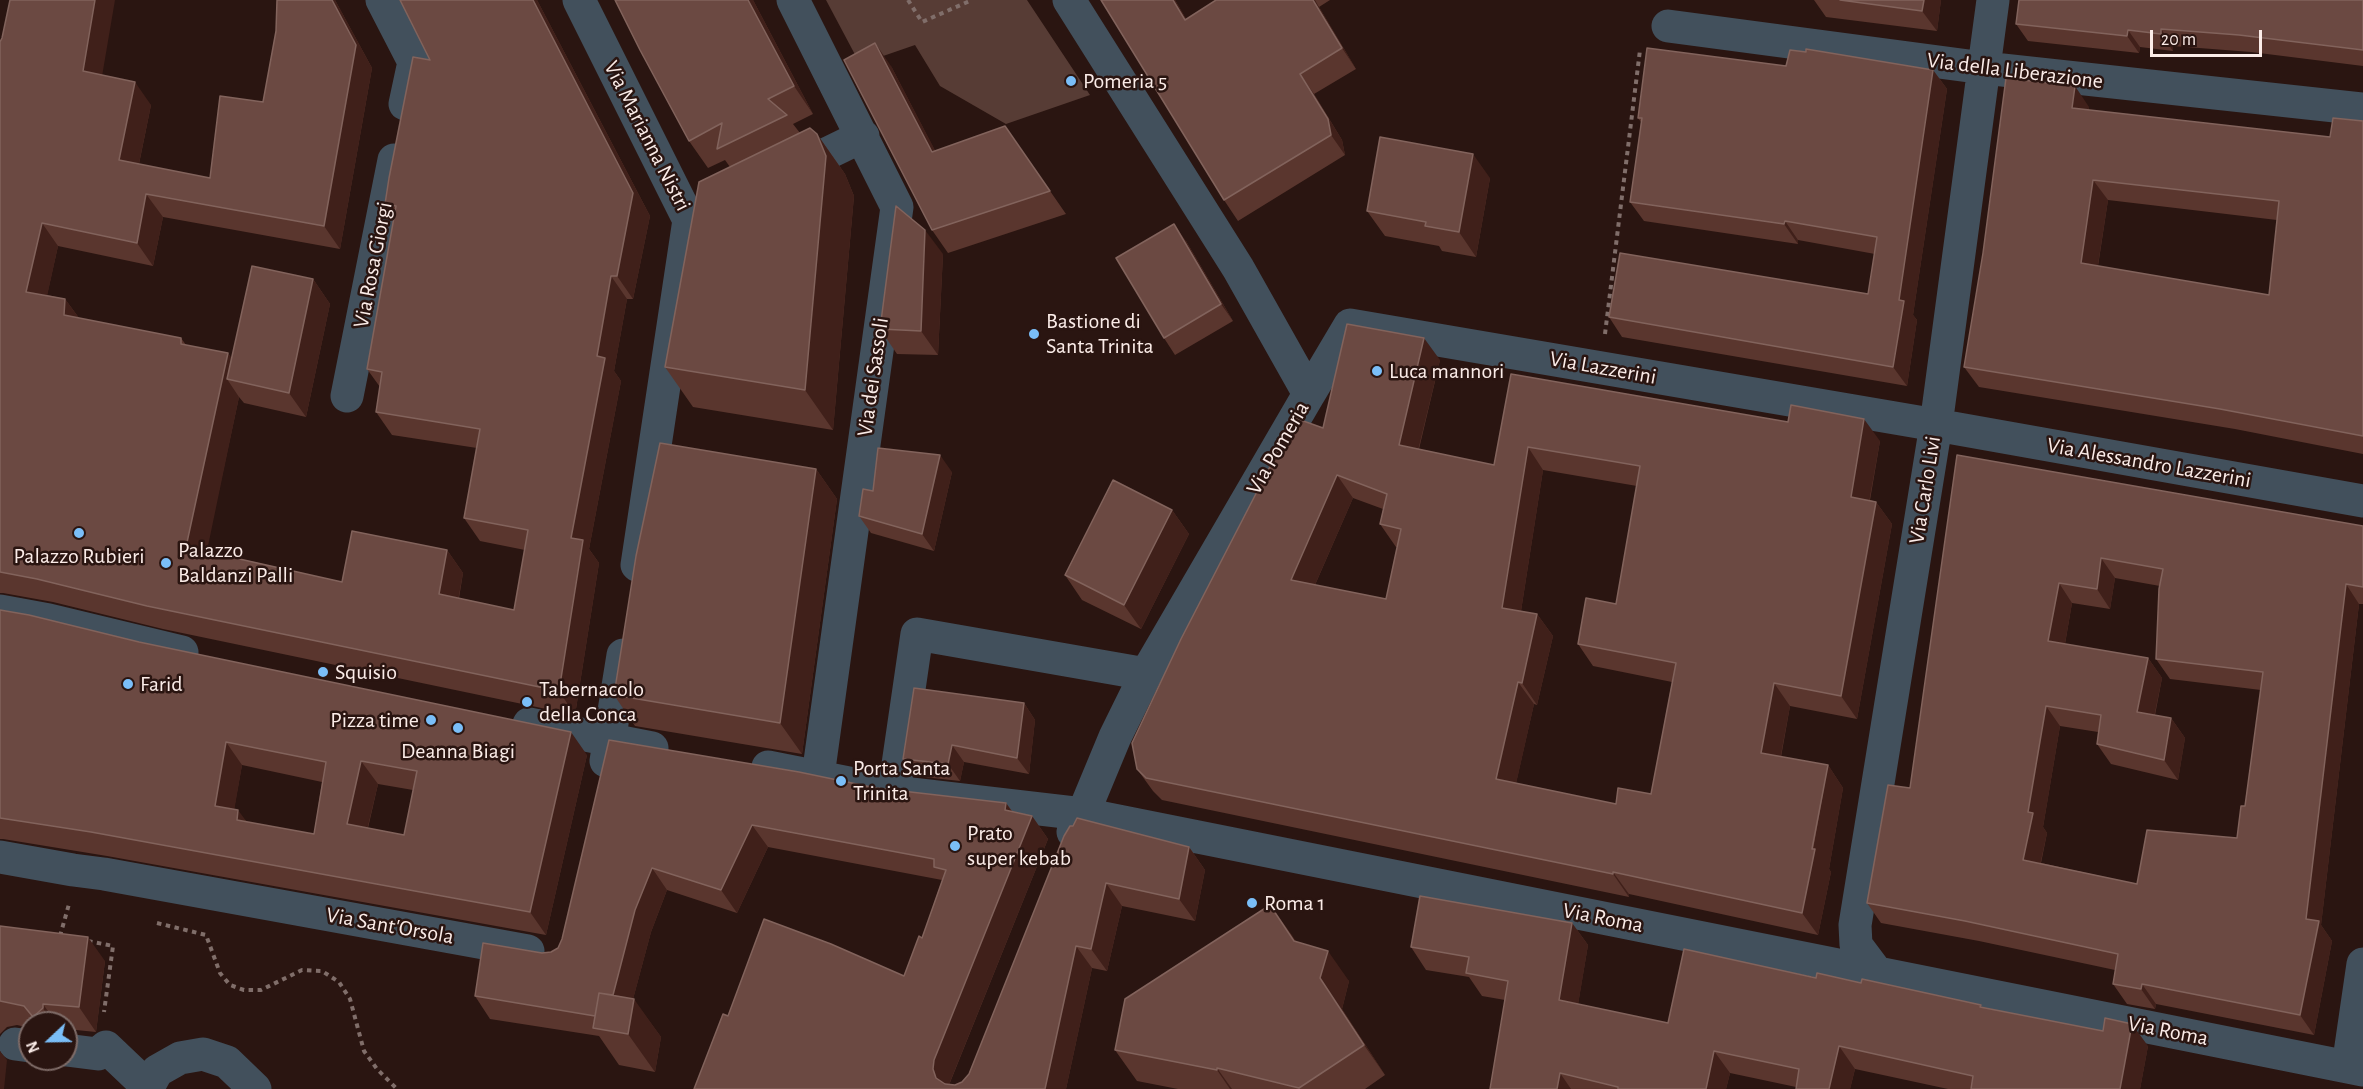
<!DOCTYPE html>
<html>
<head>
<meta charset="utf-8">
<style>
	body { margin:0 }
	#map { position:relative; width:2363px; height:1089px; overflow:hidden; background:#2a1511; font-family:"Alegreya Sans",sans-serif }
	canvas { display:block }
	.north { position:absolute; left:18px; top:1011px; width:60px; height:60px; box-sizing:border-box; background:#2a1511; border:2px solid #7e6b67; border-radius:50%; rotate:248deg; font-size:16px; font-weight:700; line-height:24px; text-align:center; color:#fbece8 }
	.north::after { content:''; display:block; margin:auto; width:21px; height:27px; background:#7abef8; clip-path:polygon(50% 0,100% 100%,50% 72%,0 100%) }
	.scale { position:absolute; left:2150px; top:30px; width:112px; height:27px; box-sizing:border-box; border:3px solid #fbece8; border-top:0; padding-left:8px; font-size:18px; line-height:21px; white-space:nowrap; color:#fbece8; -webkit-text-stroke:4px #2a1511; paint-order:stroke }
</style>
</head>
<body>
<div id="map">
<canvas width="2363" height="1089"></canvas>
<div class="north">N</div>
<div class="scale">20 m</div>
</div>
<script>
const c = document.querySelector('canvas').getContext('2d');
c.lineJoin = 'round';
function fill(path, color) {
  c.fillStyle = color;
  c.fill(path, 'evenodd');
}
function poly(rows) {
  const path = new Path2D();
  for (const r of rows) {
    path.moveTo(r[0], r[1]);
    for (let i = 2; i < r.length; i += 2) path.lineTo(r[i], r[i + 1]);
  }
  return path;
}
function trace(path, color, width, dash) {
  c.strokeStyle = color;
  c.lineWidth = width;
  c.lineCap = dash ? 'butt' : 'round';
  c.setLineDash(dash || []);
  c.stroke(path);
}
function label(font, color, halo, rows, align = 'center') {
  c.font = font + ' "Alegreya Sans",sans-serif';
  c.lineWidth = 5;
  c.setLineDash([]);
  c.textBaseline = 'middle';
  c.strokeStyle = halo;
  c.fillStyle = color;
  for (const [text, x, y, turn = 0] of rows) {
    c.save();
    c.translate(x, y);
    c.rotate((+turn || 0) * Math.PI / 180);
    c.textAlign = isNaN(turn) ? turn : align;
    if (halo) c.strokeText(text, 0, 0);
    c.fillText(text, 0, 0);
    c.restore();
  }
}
const green = poly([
	[826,0,1027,0,1090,95,1006,124,940,86,915,45,860,64]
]);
const path = poly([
	[908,0,922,22,972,0],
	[1605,334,1640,50],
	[157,923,206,935,220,973,230,985,244,990,261,990,302,970,322,971,339,982,350,999,364,1051,377,1069,397,1089],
	[60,936,69,904],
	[88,941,113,946,104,1012]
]);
const minor = poly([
	[382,0,414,62,405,104],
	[579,0,689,220,637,565],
	[793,0,897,207,818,776],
	[1069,0,1238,268,1309,394,1146,674,1115,737,1083,814,1073,832],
	[1668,26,1984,68,2363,109],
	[789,172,863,136],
	[1309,394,1350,325,1936,425,2363,501],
	[347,396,394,160],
	[0,611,49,620,182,652],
	[529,724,652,748],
	[606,761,623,655],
	[768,767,894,792,1083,814,2363,1070],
	[894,792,917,634,1146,674],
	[0,857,73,870,104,874,528,951],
	[1877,973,1856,945,1855,925,1936,425,1993,0],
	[15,1044,30,1046],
	[66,1050,98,1054,106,1047,148,1087],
	[2348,1067,2363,964],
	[147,1089,157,1071,180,1058,203,1054,227,1062,255,1089]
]);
const wall = poly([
	[277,0,335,0,372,68,340,249,163,217,153,266,58,246,47,295,65,299,79,318,181,338,186,345,228,353,231,358,313,279,330,304,306,417,244,403,239,397,206,551,342,582,447,550,463,573,459,598,514,610,525,550,480,541,464,518,477,448,392,435,376,412,380,387,367,369,394,217,385,204,430,60,400,0,537,0,650,216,633,299,627,299,614,371,621,381,589,549,599,563,575,715,163,629,53,602,3,593,0,593,0,42,102,75,151,105,139,164,210,178,263,102,276,31],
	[753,0,813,114,793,124,800,133,817,134,845,174,854,196,833,430,693,407,665,367,730,167,725,160,708,168,689,141],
	[1101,0,1175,0,1186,19,1216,0,1330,0,1319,7,1356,69,1314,94,1342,140,1345,155,1238,221,1224,200],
	[1814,0,1941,0,1937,31,1826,17],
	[2363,0,2363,66,2251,52,2173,46,2173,51,2140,47,2139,53,2028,41,2016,24],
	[891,66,935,151,1005,126,1066,214,948,253,932,230],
	[1786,66,1933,70,1947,89,1913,315,1917,320,1907,386,1622,337,1609,317,1868,294,1875,254,1798,240,1798,244,1644,221,1630,202,1641,122,1638,118],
	[2089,107,2089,110,2330,137,2363,121,2363,454,2235,429,1979,387,1964,367],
	[2108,200,2277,220,2269,295,2098,266],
	[1490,178,1476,257,1442,251,1439,246,1385,236,1367,211],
	[1186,241,1233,321,1175,355,1164,338],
	[943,254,938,355,897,354,880,329],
	[1440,360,1419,449,1494,465,1511,374,1880,441,1870,500,1876,502,1892,524,1857,719,1790,706,1781,757,1828,765,1843,788,1829,869,1831,872,1818,935,1629,894,1629,897,1162,800,1153,791,1137,769,1323,428],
	[1543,470,1637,486,1616,604,1578,644,1593,666,1672,682,1651,794,1616,804,1516,783,1534,704,1537,705,1553,636,1537,614,1521,611],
	[1353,498,1383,509,1380,524,1396,547,1397,547,1386,599,1315,585],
	[1957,455,2363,526,2363,604,2359,604,2321,925,2332,941,2314,1035,2156,1004,2155,1009,2127,1004,2113,984,2115,970,1979,941,1881,923,1867,903,1910,788],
	[2115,578,2160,586,2156,659,2170,679,2261,690,2245,806,2237,838,2137,884,2041,863,2047,833,2043,827,2060,726,2098,732,2097,744,2111,764,2178,780,2185,738,2171,718,2155,715,2162,678,2148,658,2065,644,2072,603,2110,609],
	[816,469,837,499,802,754,635,726,614,695],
	[952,472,934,551,871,533,859,516,873,491],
	[1172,510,1189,534,1141,629,1082,600,1065,575],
	[0,610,587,755,546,935,107,856,3,839,0,839],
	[242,765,322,782,314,834,247,822,234,809],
	[378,784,413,790,404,835,368,828],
	[1024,703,1035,720,1029,774,964,762,960,781,915,776,903,759],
	[609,740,876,788,1006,803,1012,811,1032,816,1048,839,949,1085,955,1085,962,1082,969,1074,1064,836,1189,847,1205,870,1195,921,1122,906,1107,971,1092,968,1066,1089,694,1089,728,1016,904,976,922,938,942,880,768,847,737,913,667,890,651,932,633,999,661,1037,655,1072,619,1065,599,1036,490,1019,475,996,542,953,551,952,558,948,562,939],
	[1572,923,1588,945,1578,1004,1668,1023,1816,978,1861,983,1983,1007,2148,1046,2140,1089,1948,1089,1855,1069,1850,1089,1796,1089,1796,1087,1730,1073,1726,1089,1490,1089,1505,1000,1482,996,1469,977,1426,970,1411,947],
	[0,926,105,961,96,1032,66,1029,66,1023,30,1023,30,1028,17,1025,7,1027,0,1034],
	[1296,942,1349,981,1342,1009,1385,1075,1365,1089,1178,1089,1137,1081,1115,1050]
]);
const shadedWall = poly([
	[95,0,115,0,99,94,83,71],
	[332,0,335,0,372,68,340,249,324,226],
	[533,0,537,0,650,216,633,299,617,276],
	[748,0,753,0,813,114,794,86],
	[1173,0,1175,0,1199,41,1185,20],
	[1313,0,1315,0,1319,7,1356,69,1342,48],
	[1924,0,1941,0,1937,31,1922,11],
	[2161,29,2173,46,2173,51,2161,34],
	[2128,30,2140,47,2139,53,2127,36],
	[875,43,891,66,948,175,932,152],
	[1933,70,1947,89,1913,315,1917,320,1907,386,1893,367,1899,300],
	[1300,74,1314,94,1342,140,1345,155,1331,135],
	[135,82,151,105,135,183,119,160],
	[2075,86,2089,107,2086,128,2072,108],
	[817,134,845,174,854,196,833,430,805,390],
	[1473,154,1490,178,1476,257,1459,232],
	[2093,180,2108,200,2095,284,2081,263],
	[146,194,163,217,153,266,137,243],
	[1785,221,1798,240,1798,244,1784,224],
	[42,223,58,246,43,315,26,292],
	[1174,224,1186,241,1233,321,1221,304],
	[925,230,943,254,938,355,921,331],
	[611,276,627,299,614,371,621,381,589,549,599,563,575,715,559,691,571,538,597,356],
	[313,279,330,304,306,417,289,393],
	[65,299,82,322,64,315],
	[1424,338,1440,360,1414,467,1399,445],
	[228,353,244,376,227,379,239,397,203,570,186,547],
	[1864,419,1880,441,1866,519,1851,497],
	[1528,447,1543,470,1518,630,1502,608],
	[940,455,952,472,934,551,922,534],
	[816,469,837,499,802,754,780,723],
	[1337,475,1353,498,1307,603,1291,580],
	[1876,502,1892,524,1857,719,1841,696],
	[1172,510,1189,534,1141,629,1124,605],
	[447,550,463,573,455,617,439,594],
	[2101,558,2115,578,2110,609,2097,589],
	[2059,583,2072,603,2062,661,2048,641],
	[2346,584,2359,604,2321,925,2332,941,2314,1035,2300,1015,2306,919],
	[1537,614,1553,636,1537,705,1522,683],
	[2148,658,2162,678,2151,732,2137,712],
	[1518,682,1534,704,1512,802,1496,779],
	[1774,683,1790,706,1777,776,1761,753],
	[1024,703,1035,720,1029,774,1017,758],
	[2046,706,2060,726,2043,827,2047,833,2037,879,2023,860,2028,812],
	[2171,718,2185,738,2178,780,2164,760],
	[571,732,587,755,546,935,530,912],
	[226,742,242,765,231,829,215,806],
	[952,745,964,762,960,781,948,764],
	[361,761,378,784,363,847,347,824],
	[1828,765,1843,788,1829,869,1831,872,1818,935,1802,913],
	[1006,803,1022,826,1005,810],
	[238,810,255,833,237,820],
	[1032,816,1048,839,950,1082,949,1089,936,1078,933,1069,934,1060],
	[752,825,768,847,737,913,721,890],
	[1189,847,1205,870,1195,921,1179,899],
	[652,868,667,890,651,932,624,1033,607,1017,635,910],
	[1613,872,1629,894,1629,897,1613,874],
	[1106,883,1122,906,1107,971,1091,949],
	[1270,905,1292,935,1315,972,1294,941],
	[1572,923,1588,945,1575,1023,1559,1000],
	[88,937,105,961,96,1032,79,1007],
	[1076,946,1092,968,1066,1089,1045,1089],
	[1328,951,1349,981,1342,1009,1385,1075,1364,1045,1320,978],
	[2142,984,2156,1004,2155,1009,2141,989],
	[634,999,661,1037,655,1072,628,1034],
	[43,1004,56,1023,53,1023,43,1008],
	[2132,1024,2148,1046,2140,1089,2120,1089],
	[1839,1046,1855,1069,1850,1089,1829,1089],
	[0,1051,7,1060,4,1089,0,1089],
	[1714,1051,1730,1073,1726,1089,1706,1089],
	[1217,1068,1232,1089,1230,1089,1217,1070],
	[1560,1073,1571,1089,1557,1089]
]);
const building = poly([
	[10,0,95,0,83,71,135,82,119,160,210,178,220,96,263,102,276,31,277,0,332,0,356,45,324,226,146,194,137,243,42,223,26,292,65,299,64,315,181,338,181,344,228,353,186,547,342,582,352,531,447,550,439,594,514,610,528,530,464,518,480,429,376,412,382,372,367,369,396,206,385,204,389,178,413,57,430,60,400,0,533,0,633,193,617,276,611,276,597,356,605,358,571,538,583,540,559,691,147,606,37,579,0,572,0,42,2,38,10,0],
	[615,0,748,0,794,86,768,99,787,115,717,149,722,123,689,141,640,50,615,0],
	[1101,0,1173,0,1185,20,1216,0,1313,0,1342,48,1300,74,1328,119,1331,135,1224,200,1101,0],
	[1840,0,1924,0,1922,11,1840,0],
	[2019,0,2363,0,2363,50,2239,35,2161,29,2161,34,2128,30,2127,36,2016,24,2019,0],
	[875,43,932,152,1005,126,1050,191,932,230,844,60,875,43],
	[1647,48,1786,66,1790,50,1806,52,1806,49,1933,70,1899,300,1904,301,1893,367,1609,317,1620,253,1868,294,1877,237,1785,221,1784,224,1630,202,1642,118,1638,118,1647,48],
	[2006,78,2075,86,2072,108,2330,137,2333,118,2363,121,2363,436,2220,409,1964,367,1983,253,2006,78],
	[2093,180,2279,201,2269,295,2081,263,2093,180],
	[810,128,817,134,826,156,805,390,665,367,699,182,810,128],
	[1380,137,1473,154,1459,232,1425,226,1426,222,1367,211,1380,137],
	[896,206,925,230,921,331,880,329,896,206],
	[1174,224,1221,304,1164,338,1116,258,1174,224],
	[252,266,313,279,289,393,227,379,252,266],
	[1347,324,1424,338,1399,445,1494,465,1511,374,1788,422,1791,405,1864,419,1851,497,1876,502,1841,696,1774,683,1761,753,1828,765,1812,849,1815,849,1802,913,1613,872,1613,874,1146,778,1137,769,1132,743,1181,639,1295,418,1323,428,1347,324],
	[1528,447,1640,466,1616,604,1586,598,1578,644,1676,663,1651,794,1618,788,1616,804,1496,779,1518,682,1522,683,1537,614,1502,608,1528,447],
	[1337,475,1387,494,1380,524,1401,529,1386,599,1291,580,1337,475],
	[660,443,816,469,780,723,614,695,636,556,660,443],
	[878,448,940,455,922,534,859,516,863,489,873,491,878,448],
	[1957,455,2363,526,2363,587,2346,584,2306,919,2319,921,2300,1015,2142,984,2141,989,2113,984,2118,954,1965,921,1867,903,1888,785,1910,788,1957,455],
	[2101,558,2163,569,2159,589,2156,659,2263,672,2245,806,2241,806,2237,838,2147,830,2137,884,2023,860,2033,813,2028,812,2046,706,2101,715,2097,744,2164,760,2171,718,2137,712,2148,658,2048,641,2059,583,2097,589,2101,558],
	[1113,480,1172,510,1124,605,1065,575,1113,480],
	[0,610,29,615,139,642,571,732,530,912,91,832,0,818,0,610],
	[226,742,326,762,314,834,237,820,238,810,215,806,226,742],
	[361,761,417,771,404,835,347,824,361,761],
	[914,688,1024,703,1017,758,952,745,948,764,903,759,914,688],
	[609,740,799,772,876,788,1006,803,1005,810,1032,816,934,1060,933,1069,936,1078,945,1084,955,1085,962,1082,969,1074,1064,836,1070,826,1073,826,1077,818,1189,847,1179,899,1106,883,1091,949,1076,946,1045,1089,694,1089,723,1014,728,1016,764,919,831,944,904,976,919,936,922,938,946,870,934,867,934,859,752,825,721,890,652,868,635,910,613,995,599,993,595,1016,475,996,483,943,542,953,551,952,558,948,562,939,609,740],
	[1420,896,1572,923,1559,1000,1668,1023,1684,949,1816,978,1817,973,1861,983,1862,979,1981,1005,1980,1007,2103,1031,2105,1018,2132,1024,2120,1089,1971,1089,1973,1076,1839,1046,1829,1089,1796,1089,1799,1069,1714,1051,1706,1089,1618,1089,1618,1087,1560,1073,1557,1089,1490,1089,1508,981,1466,973,1469,957,1411,947,1420,896],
	[1270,905,1294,941,1328,951,1320,978,1364,1045,1299,1088,1217,1068,1217,1070,1115,1050,1125,999,1270,905],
	[0,926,88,937,79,1007,43,1004,43,1008,33,1017,24,1006,0,1001,0,926],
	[599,993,634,999,628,1034,593,1028,599,993]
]);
const markers = [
	[1071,81,6,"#7abef8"],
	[1034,334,6,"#7abef8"],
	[1377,371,6,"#7abef8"],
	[79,533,6,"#7abef8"],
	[166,563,6,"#7abef8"],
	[323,672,6,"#7abef8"],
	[128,684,6,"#7abef8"],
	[527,702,6,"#7abef8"],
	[431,720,6,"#7abef8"],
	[458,728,6,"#7abef8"],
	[841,781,6,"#7abef8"],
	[955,846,6,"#7abef8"],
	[1252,903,6,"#7abef8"]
];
const streetNames = [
	["Via della Liberazione",2015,71,7],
	["Via Marianna Nistri",647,136,63],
	["Via Rosa Giorgi",373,265,-79],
	["Via Lazzerini",1603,368,10],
	["Via dei Sassoli",873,377,-82],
	["Via Pomeria",1278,448,-60],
	["Via Alessandro Lazzerini",2149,463,10],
	["Via Carlo Livi",1925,490,-81],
	["Via Roma",1603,918,11],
	["Via Sant'Orsola",390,926,10],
	["Via Roma",2168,1031,11]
];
const poiNames = [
	["Pomeria 5",1083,81],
	["Bastione di",1046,321],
	["Santa Trinita",1046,346],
	["Luca mannori",1389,371],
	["Palazzo",178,550],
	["Baldanzi Palli",178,575],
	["Palazzo Rubieri",79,556,"center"],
	["Squisio",335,672],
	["Farid",140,684],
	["Tabernacolo",539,689],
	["della Conca",539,714],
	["Pizza time",419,720,"right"],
	["Deanna Biagi",458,751,"center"],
	["Porta Santa",853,768],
	["Trinita",853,793],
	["Prato",967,833],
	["super kebab",967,858],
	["Roma 1",1264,903]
];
fill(green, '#573c35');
trace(path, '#806e6a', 4, [4.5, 4.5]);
trace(minor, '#42505c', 33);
fill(wall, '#5a362e');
fill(shadedWall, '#40201a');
fill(building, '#6b4942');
trace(building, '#82635c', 1.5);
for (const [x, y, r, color] of markers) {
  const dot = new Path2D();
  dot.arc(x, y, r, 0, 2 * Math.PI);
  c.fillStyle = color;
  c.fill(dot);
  trace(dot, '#2a1511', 2);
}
label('22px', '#fbece8', '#2a1511', streetNames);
label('22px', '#fbece8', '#2a1511', poiNames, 'left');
</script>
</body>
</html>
